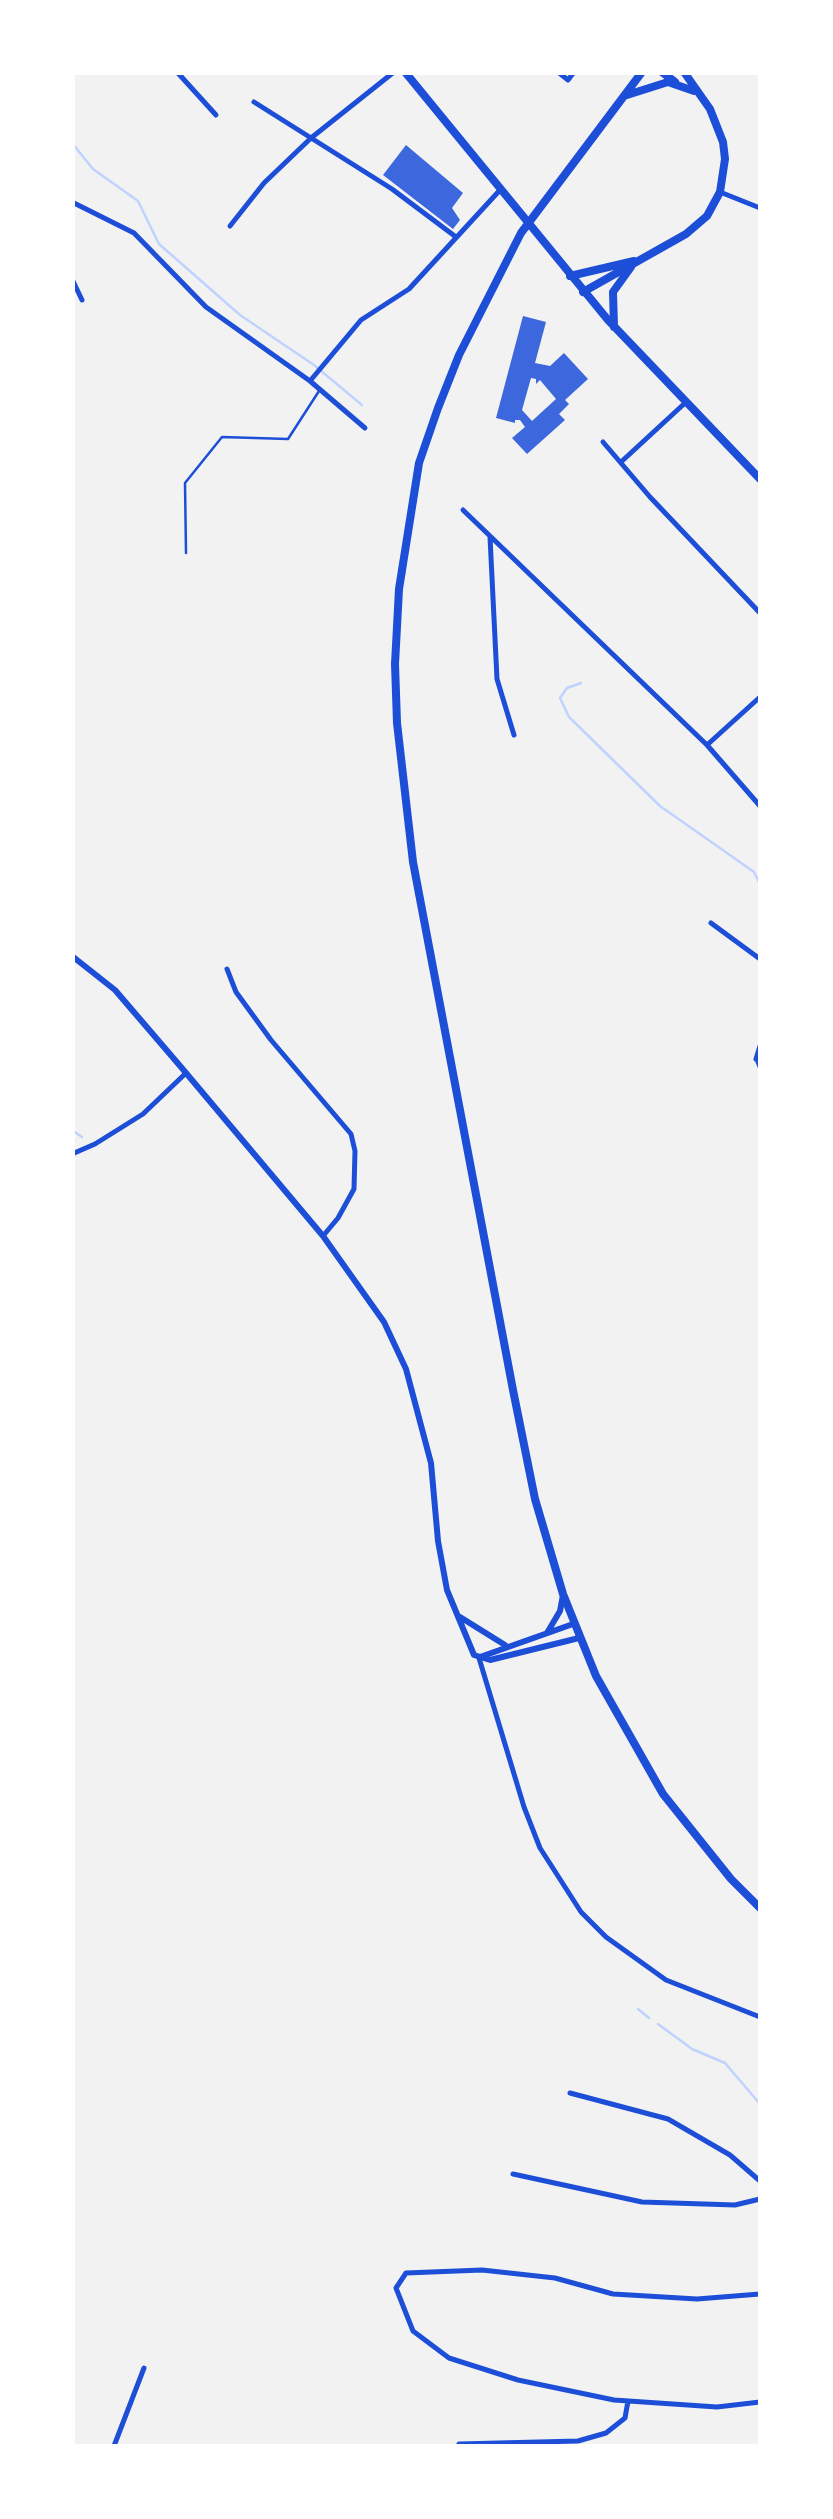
<!DOCTYPE html>
<html>
<head>
<meta charset="utf-8">
<style>
	body { margin:0 }
	#map { position:relative; width:833px; height:2519px; overflow:hidden; background:#f2f2f2; font-family:"Exo 2",sans-serif }
	canvas { display:block }
	.frame { position:absolute; inset:0; border:75px solid #fff; pointer-events:none }
</style>
</head>
<body>
<div id="map">
<canvas width="833" height="2519"></canvas>
<div class="frame"></div>
</div>
<script>
const c = document.querySelector('canvas').getContext('2d');
c.lineJoin = 'round';
function poly(rows) {
  const path = new Path2D();
  for (const r of rows) {
    path.moveTo(r[0], r[1]);
    for (let i = 2; i < r.length; i += 2) path.lineTo(r[i], r[i + 1]);
  }
  return path;
}
function trace(path, color, width, dash) {
  c.strokeStyle = color;
  c.lineWidth = width;
  c.lineCap = dash ? 'butt' : 'round';
  c.setLineDash(dash || []);
  c.stroke(path);
}
function fill(path, color) {
  c.fillStyle = color;
  c.fill(path, 'evenodd');
}
const stream = poly([
	[72,143,93,169,138,201,159,244,240,315,314,365,362,405],
	[581,683,567,688,560,698,569,717,660,806,754,872,760,884],
	[72,1130,82,1137],
	[638,2009,649,2018],
	[658,2024,692,2049,725,2063,760,2104]
]);
const building = poly([
	[406,145,463,193,452,208,460,220,453,229,383,175],
	[523,316,546,322,535,363,550,366,564,353,588,379,565,400,569,404,559,414,565,420,527,454,512,438,525,427,520,420,515,420,515,423,496,418],
	[531,378,536,379,536,384,540,380,556,399,532,421,522,410]
]);
const service = poly([
	[186,553,185,483,222,437,288,439,319,391],
	[756,1060,760,1070,760,1125]
]);
const minor = poly([
	[177,72,216,115],
	[558,72,568,80,574,72],
	[254,102,392,189,456,237],
	[720,192,760,208],
	[72,202,134,233,206,307,310,381,365,428],
	[230,226,264,183,311,138,394,72],
	[72,279,82,300],
	[310,381,361,320,409,289,500,190],
	[603,442,650,497,760,613],
	[621,462,685,403],
	[463,510,707,745,760,806],
	[490,537,497,679,514,735],
	[707,745,760,697],
	[711,923,760,959],
	[227,969,236,992,271,1040,351,1134,355,1151,354,1189,338,1218,323,1236],
	[756,1059,760,1046],
	[72,1154,95,1144,143,1114,186,1073],
	[479,1658,524,1807,540,1848,581,1912,606,1937,666,1980,760,2017],
	[570,2093,668,2119,730,2155,760,2181],
	[513,2174,642,2202,735,2205,760,2199],
	[760,2294,697,2299,613,2294,555,2278,482,2270,406,2273,396,2288,413,2331,449,2358,518,2380,614,2400,717,2407,760,2402],
	[459,2444,578,2441,606,2433,625,2418,628,2401],
	[114,2446,144,2368]
]);
const tertiary = poly([
	[72,956,115,990,181,1067,323,1236,384,1322,406,1369,431,1463,438,1541,447,1590,474,1655,490,1660,579,1638],
	[460,1617,505,1645],
	[547,1633,560,1611,563,1595],
	[480,1657,573,1624]
]);
const secondary = poly([
	[405,72,608,320,760,479],
	[642,72,521,233,459,355,438,408,419,463,399,589,395,664,397,723,413,862,513,1390,535,1499,563,1594,596,1676,663,1794,731,1879,760,1908],
	[662,72,675,82],
	[627,95,668,82,694,91],
	[570,276,634,261],
	[583,292,686,234,707,216,720,192,725,159,723,142,710,109,684,72],
	[614,327,613,292,631,267]
]);
trace(stream, '#bfd3fe', 2.5);
fill(building, '#3d67dc');
trace(service, '#1d4ed8', 2.5);
trace(minor, '#1d4ed8', 5);
trace(tertiary, '#1d4ed8', 6);
trace(secondary, '#1d4ed8', 8);
</script>
</body>
</html>
